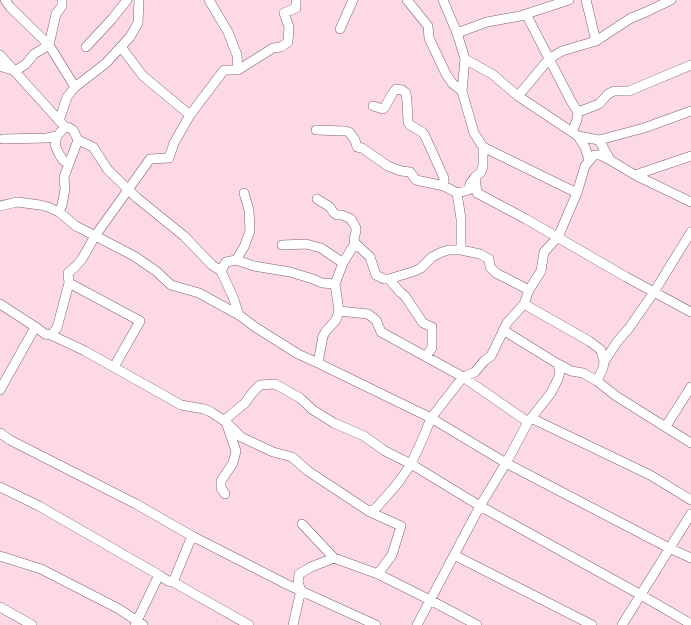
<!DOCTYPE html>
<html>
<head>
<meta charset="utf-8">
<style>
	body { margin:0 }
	canvas { display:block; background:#fdd8e6 }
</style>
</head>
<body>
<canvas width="691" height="625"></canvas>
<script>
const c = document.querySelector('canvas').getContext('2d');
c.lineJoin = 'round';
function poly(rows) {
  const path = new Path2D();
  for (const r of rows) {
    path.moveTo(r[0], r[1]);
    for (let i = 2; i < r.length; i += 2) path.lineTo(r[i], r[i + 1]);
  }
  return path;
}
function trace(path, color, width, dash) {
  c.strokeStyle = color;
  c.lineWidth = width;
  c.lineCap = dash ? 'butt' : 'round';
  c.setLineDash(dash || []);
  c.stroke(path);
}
const minor = poly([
	[5,0,10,7,49,45],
	[209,0,228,32,237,55,238,70],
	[407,0,428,26,429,38,446,74,452,83,462,91],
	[443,0,457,33,465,59,462,91,474,133,483,147,483,166,481,172,475,177,477,193,526,219,626,277,691,312],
	[586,0,596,41],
	[526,14,571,101,578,112,577,120,572,132],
	[340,29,353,0],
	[457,33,487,22,520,16,569,0],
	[49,45,56,14,62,6,62,0],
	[86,47,112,19,127,0],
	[121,47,143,76,190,115],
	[0,55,65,127,68,127,73,130,78,140,93,147,108,170,137,198,184,236,212,265,221,271,233,297,239,315,255,327,298,354,318,363,431,418,506,463,669,548,691,558],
	[465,59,492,74,518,96,578,136,585,147,589,160],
	[0,66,15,71,26,64,34,54,49,45,75,87],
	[518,96,549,59,562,51,596,41,631,18,646,12,671,0],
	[373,106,383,109,385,107,392,94,396,89,402,90,406,93,407,101,408,122,410,125,422,132,425,136,444,178,444,186],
	[578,112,599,104,608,94,614,91,629,91,691,65],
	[59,121,67,97,75,87,106,63,130,37,138,23,139,0],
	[316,130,345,131,349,132,355,140,357,147,362,148,388,166,401,171,410,172,416,180,444,186,457,193,469,190,470,184,475,177],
	[57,136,55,145,59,154,63,160,68,164],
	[578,136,599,140,610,160],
	[3,139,46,138,57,136,65,127],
	[599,140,644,128,691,111],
	[483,147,577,193],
	[635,175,691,156],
	[457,193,461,219,461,250],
	[317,199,330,207,333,212,337,215,342,215,351,219,356,228,356,231,354,239,355,243,343,263,335,284,339,311,336,320,326,331,323,336,318,363],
	[0,206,17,202,40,205,48,207,59,212,76,226,134,256,156,271,171,285,199,293,239,315],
	[59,212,62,205,65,189,64,177,78,140],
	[355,243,370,257,376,275,384,279,389,279,415,271,421,268,432,257,442,252,449,250,461,250,480,254,489,259,490,267,496,273,529,290],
	[282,245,306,244,321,248,343,263],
	[236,260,254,266,290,272,313,279,322,283,335,284],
	[221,271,226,262,236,260,244,247,250,231,249,210,244,193],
	[389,279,400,292,405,296,423,323,432,327,432,348,426,356],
	[69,283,140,321,114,367],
	[0,304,37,328],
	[524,304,589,341,601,350,604,362,603,368,597,381],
	[339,311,368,314,376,320,381,332,463,377,528,422],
	[51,335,85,351,181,405,204,409,211,412,226,422,241,437,273,452,292,457,308,471,370,512,401,526,392,555,378,574],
	[604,362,617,342,629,328,654,292,691,232],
	[558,364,571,371,583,373,597,381,616,396,691,443],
	[0,390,33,331,37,328,45,334,51,335,57,328,69,283,68,273,75,267,82,259,95,236,150,159,169,158,174,143,190,115,224,70,238,70,273,48,281,47,288,42,289,27,284,13,296,8,296,0],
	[531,418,650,475,691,500],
	[666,426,691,387],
	[0,433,10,440,136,504,192,536],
	[0,487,39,506,159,575,168,581,173,582,192,536,288,585,376,625],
	[225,494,221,488,221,481,233,463,236,451,226,422,227,418,245,403,253,392,260,385,275,384,300,398,313,410,334,423,364,436,385,451,411,464,480,506,641,595,691,624],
	[370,512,377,507,398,483,411,464,423,438,431,418,463,377,475,372,484,361,491,356,507,323,524,304,529,290,541,271,544,252,558,237,577,193,585,166,594,155,600,155,610,160,635,175,691,202],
	[302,524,334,558,378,574,430,600,477,625],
	[454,555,592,625],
	[0,556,41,569,119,609,143,625],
	[173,582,249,625],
	[0,607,32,625],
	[135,625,159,575],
	[293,625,301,590,298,583,299,574,311,567,334,558],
	[417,625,480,506,506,463,528,422,551,393,558,379,560,372,558,364,503,330],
	[622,625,691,514]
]);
trace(minor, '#81616d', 10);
trace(minor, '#fff', 9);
</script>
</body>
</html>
